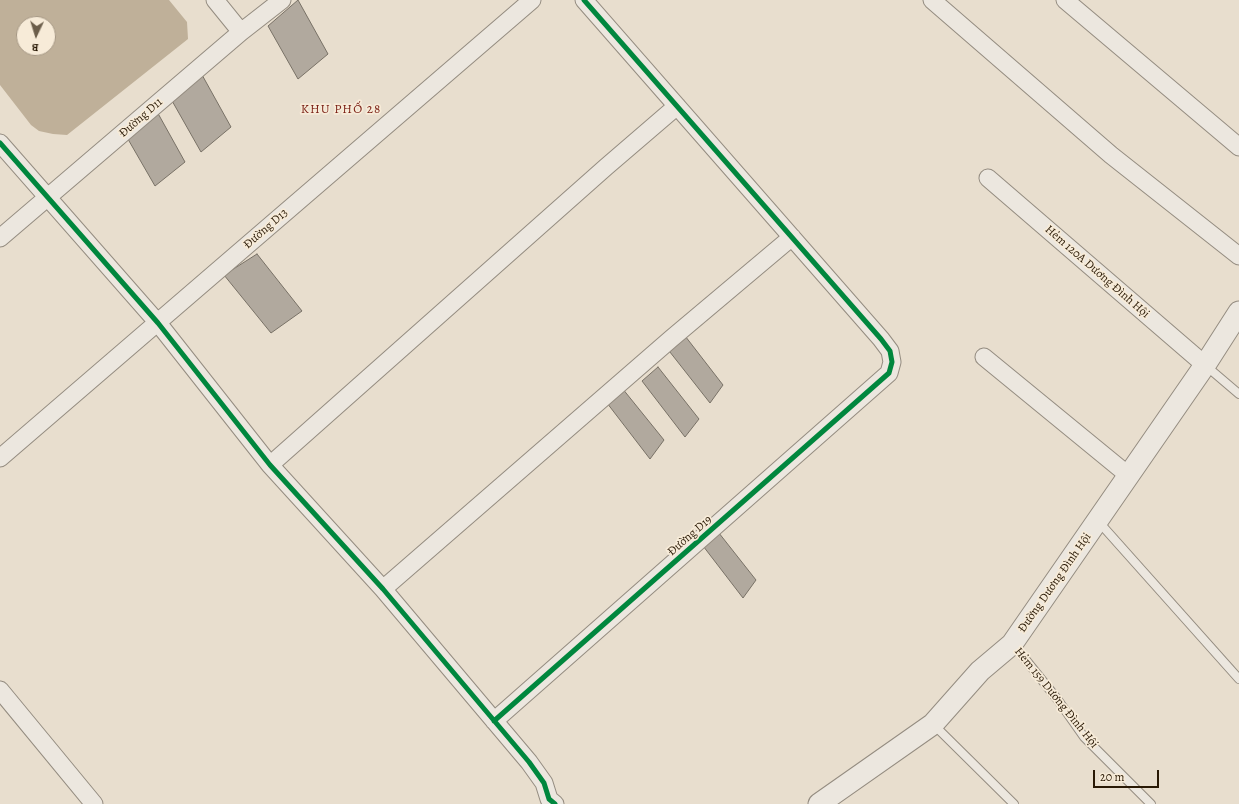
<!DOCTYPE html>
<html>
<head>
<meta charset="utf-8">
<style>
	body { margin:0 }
	#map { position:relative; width:1239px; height:804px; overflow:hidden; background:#e8dece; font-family:Alegreya,serif }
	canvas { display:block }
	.north { position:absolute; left:16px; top:16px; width:40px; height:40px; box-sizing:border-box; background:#f7ebd8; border:1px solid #a59784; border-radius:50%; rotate:184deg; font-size:11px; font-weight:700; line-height:16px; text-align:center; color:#291905 }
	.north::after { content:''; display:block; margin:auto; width:14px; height:18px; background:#6c5e4b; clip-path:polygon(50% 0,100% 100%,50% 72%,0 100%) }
	.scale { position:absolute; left:1093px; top:770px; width:66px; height:18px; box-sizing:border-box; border:2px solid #291905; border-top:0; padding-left:5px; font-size:12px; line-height:14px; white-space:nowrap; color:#291905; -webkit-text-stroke:3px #f7ebd8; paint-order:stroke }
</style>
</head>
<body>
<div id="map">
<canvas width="1239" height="804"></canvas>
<div class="north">B</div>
<div class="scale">20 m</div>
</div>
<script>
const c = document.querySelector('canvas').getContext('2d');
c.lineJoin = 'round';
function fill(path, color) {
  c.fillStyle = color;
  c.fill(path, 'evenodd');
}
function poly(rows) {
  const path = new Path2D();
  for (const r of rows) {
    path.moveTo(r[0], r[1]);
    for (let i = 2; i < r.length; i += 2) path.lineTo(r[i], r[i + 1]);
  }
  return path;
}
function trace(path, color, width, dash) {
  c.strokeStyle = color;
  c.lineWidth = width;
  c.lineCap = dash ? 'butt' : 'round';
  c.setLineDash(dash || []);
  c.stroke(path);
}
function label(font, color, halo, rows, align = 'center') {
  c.font = font + ' Alegreya,serif';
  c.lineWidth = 3.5;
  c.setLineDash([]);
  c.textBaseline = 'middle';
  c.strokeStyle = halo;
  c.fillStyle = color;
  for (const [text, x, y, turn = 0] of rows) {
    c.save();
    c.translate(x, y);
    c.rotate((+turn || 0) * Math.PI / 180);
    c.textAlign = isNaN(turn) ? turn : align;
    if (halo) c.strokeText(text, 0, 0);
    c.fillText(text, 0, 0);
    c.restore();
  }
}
const water = poly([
	[0,0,169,0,187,22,188,39,67,135,53,134,39,131,31,125,0,85],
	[24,24,48,24,48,48,24,48]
]);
const building = poly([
	[298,0,328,54,298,79,268,26,298,0],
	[201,73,231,127,201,152,171,99,201,73],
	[155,108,185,162,155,186,125,134,155,108],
	[257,254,302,311,271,333,224,275,257,254],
	[682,332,723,385,710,403,666,347,682,332],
	[658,367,699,419,685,437,642,381,658,367],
	[622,388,664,440,650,459,607,403,622,388],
	[715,528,756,580,743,598,700,542,715,528]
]);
const service = poly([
	[1205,365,1239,394],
	[1098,521,1239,679],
	[1013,644,1058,700,1084,737,1151,804],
	[933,724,1014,804]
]);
const minor = poly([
	[215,0,241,32],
	[932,0,1111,155,1239,256],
	[1065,0,1239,147],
	[0,143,158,323,270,465,383,589,529,762,544,783,549,799,555,804],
	[988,178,1205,365],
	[0,238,241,32,282,0],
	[984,357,1128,475],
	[0,458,532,0],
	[270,465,606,167,677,106],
	[383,589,672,338,792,237],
	[0,690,94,804],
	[494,721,889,373,892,362,890,351,881,339,584,0]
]);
const tertiary = poly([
	[819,804,933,724,980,671,1012,644,1205,365,1239,312]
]);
const cycleway = poly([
	[0,143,158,323,270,465,383,589,529,762,544,783,549,799,555,804],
	[494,721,889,373,892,362,890,351,881,339,584,0]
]);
const streetNames = [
	["Đường D11",141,118,-41],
	["Đường D13",266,229,-41],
	["Hẻm 120A Dương Đình Hội",1097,272,41],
	["Đường D19",690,536,-41],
	["Đường Dương Đình Hội",1055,583,-55],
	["Hẻm 159 Dương Đình Hội",1056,698,51]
];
const neighbourhoodNames = [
	["KHU PHỐ 28",341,110]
];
fill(water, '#bfb099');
fill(building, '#b1a99e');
trace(building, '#787166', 1);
trace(service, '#948c80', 10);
trace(minor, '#948c80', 19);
trace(tertiary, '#948c80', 23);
trace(service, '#ece7df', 8);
trace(minor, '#ece7df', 17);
trace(tertiary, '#ece7df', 21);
trace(cycleway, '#00873e', 5);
label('12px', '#291905', '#f7ebd8', streetNames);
c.letterSpacing = '1px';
label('13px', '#7a1f14', '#f7ebd8', neighbourhoodNames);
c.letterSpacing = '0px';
</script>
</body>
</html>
